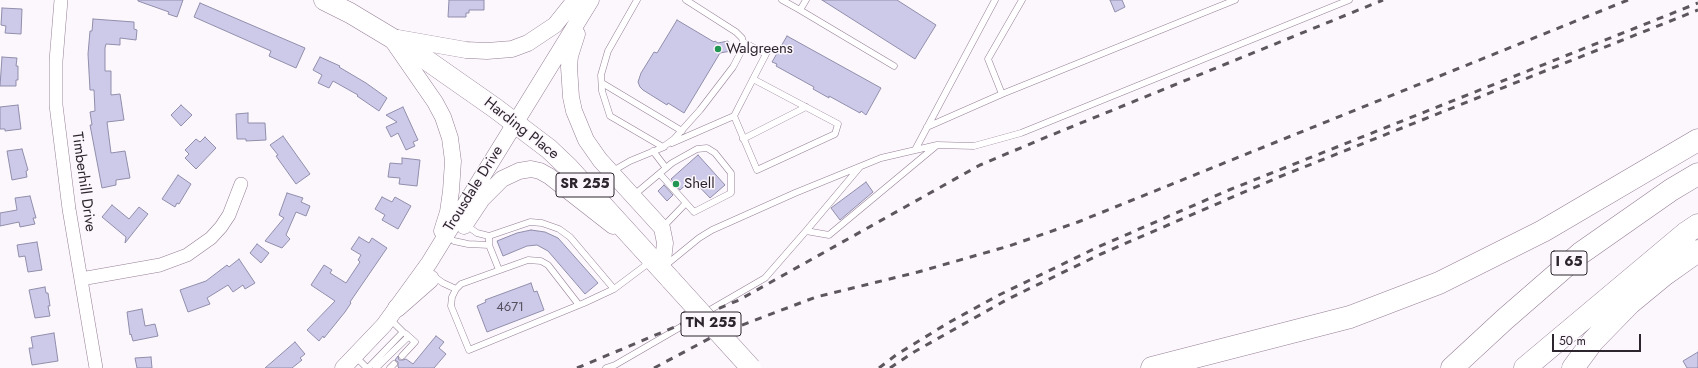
<!DOCTYPE html>
<html>
<head>
<meta charset="utf-8">
<style>
	body { margin:0 }
	#map { position:relative; width:1698px; height:368px; overflow:hidden; background:#fcf7fc; font-family:Jost,sans-serif }
	canvas { display:block }
	.scale { position:absolute; left:1552px; top:334px; width:89px; height:18px; box-sizing:border-box; border:2px solid #2d252e; border-top:0; padding-left:5px; font-size:12px; line-height:14px; white-space:nowrap; color:#2d252e; -webkit-text-stroke:3px #fcf7fc; paint-order:stroke }
</style>
</head>
<body>
<div id="map">
<canvas width="1698" height="368"></canvas>
<div class="scale">50 m</div>
</div>
<script>
const c = document.querySelector('canvas').getContext('2d');
c.lineJoin = 'round';
function fill(path, color) {
  c.fillStyle = color;
  c.fill(path, 'evenodd');
}
function poly(rows) {
  const path = new Path2D();
  for (const r of rows) {
    path.moveTo(r[0], r[1]);
    for (let i = 2; i < r.length; i += 2) path.lineTo(r[i], r[i + 1]);
  }
  return path;
}
function trace(path, color, width, dash) {
  c.strokeStyle = color;
  c.lineWidth = width;
  c.lineCap = dash ? 'butt' : 'round';
  c.setLineDash(dash || []);
  c.stroke(path);
}
function label(font, color, halo, rows, align = 'center') {
  c.font = font + ' Jost,sans-serif';
  c.lineWidth = 3;
  c.setLineDash([]);
  c.textBaseline = 'middle';
  c.strokeStyle = halo;
  c.fillStyle = color;
  for (const [text, x, y, turn = 0] of rows) {
    c.save();
    c.translate(x, y);
    c.rotate((+turn || 0) * Math.PI / 180);
    c.textAlign = isNaN(turn) ? turn : align;
    if (halo) c.strokeText(text, 0, 0);
    c.fillText(text, 0, 0);
    c.restore();
  }
}
const building = poly([
	[138,0,183,0,177,17,168,14,169,12,138,1,138,0],
	[449,0,484,0,484,10,469,10,469,13,466,13,466,17,448,17,449,0],
	[822,0,897,0,936,25,915,59,822,0],
	[1110,0,1122,0,1125,7,1115,12,1110,0],
	[200,3,305,48,296,68,269,56,271,51,194,17,200,3],
	[2,8,22,9,21,34,5,33,6,26,1,25,2,8],
	[93,19,134,22,134,29,137,30,136,40,120,38,120,45,106,44,105,48,105,71,111,71,111,95,120,94,124,120,107,122,111,153,125,151,130,178,116,180,116,185,102,188,90,125,92,125,90,112,95,111,94,90,90,90,88,54,90,31,92,31,93,19],
	[677,20,714,42,715,41,718,43,728,41,731,51,720,53,684,113,668,103,667,105,643,90,640,87,638,82,641,73,654,52,657,53,677,20],
	[787,36,881,88,866,115,861,111,860,113,829,96,829,98,813,89,814,87,776,66,777,64,772,62,787,36],
	[2,57,17,58,16,66,18,66,18,80,16,80,16,86,0,86,2,57],
	[320,57,340,66,339,67,366,83,387,98,379,111,357,96,358,95,333,81,329,88,318,83,322,75,313,70,320,57],
	[18,105,21,129,5,131,5,129,0,129,0,107,18,105],
	[181,105,192,115,181,126,171,115,181,105],
	[403,107,418,140,413,142,415,146,406,150,398,133,391,137,386,127,397,122,386,115,403,107],
	[248,113,248,123,265,123,266,140,246,141,246,139,237,139,236,114,248,113],
	[283,136,310,174,296,184,276,156,278,155,270,145,283,136],
	[205,137,216,148,196,169,185,158,189,154,185,150,196,139,200,142,205,137],
	[22,149,28,170,26,171,27,177,12,180,7,151,22,149],
	[698,155,725,185,710,198,692,179,680,190,671,179,698,155],
	[402,158,420,160,417,186,399,184,400,178,388,177,390,163,402,164,402,158],
	[178,175,191,184,179,204,177,203,175,207,162,199,178,175],
	[866,182,873,192,840,220,831,208,866,182],
	[664,185,673,195,667,201,658,191,664,185],
	[287,193,303,198,301,202,310,206,306,216,296,212,286,235,290,239,282,248,265,241,284,218,279,215,287,193],
	[30,196,36,218,33,218,35,224,20,227,19,222,0,226,0,213,17,210,15,198,30,196],
	[382,197,392,202,395,197,411,206,398,229,382,220,385,215,375,209,382,197],
	[112,205,129,219,139,207,148,214,125,243,126,237,102,217,112,205],
	[531,230,545,232,558,238,598,283,585,294,548,251,537,245,527,246,503,256,497,241,517,233,531,230],
	[359,237,369,243,372,238,387,248,350,302,351,303,345,312,324,338,323,336,319,341,307,330,335,301,311,285,324,265,332,270,330,273,346,283,360,262,358,260,361,255,351,249,359,237],
	[37,242,42,270,28,272,25,256,19,257,17,245,37,242],
	[257,244,269,253,261,263,250,253,257,244],
	[239,259,255,283,245,289,243,285,233,292,228,285,207,298,210,304,188,312,180,290,206,281,227,265,229,267,239,259],
	[531,283,534,292,537,291,544,310,487,332,477,306,486,302,485,300,531,283],
	[45,287,46,293,48,293,50,306,48,306,50,316,35,318,29,290,45,287],
	[142,309,145,326,155,324,158,336,133,341,131,334,130,335,127,312,142,309],
	[54,333,58,361,32,365,29,348,33,348,31,337,54,333],
	[436,336,444,342,439,348,446,354,434,368,399,368,398,367,398,362,395,360,398,356,399,360,403,360,406,359,413,364,436,336],
	[295,342,305,354,300,358,302,360,292,368,265,368,295,342],
	[1698,352,1698,368,1687,368,1683,361,1698,352],
	[151,357,152,368,137,368,135,358,151,357]
]);
const service = poly([
	[637,0,608,51,601,75,602,91,610,116,663,147,674,139,700,110,733,67,744,46,742,38,736,32,686,0],
	[782,0,800,10],
	[806,0,800,10,894,66],
	[1022,0,988,59,1002,94,1235,0],
	[743,42,766,54,753,79,734,116,757,170,835,134,838,124,753,79],
	[602,83,682,131],
	[927,127,1002,94],
	[743,139,806,107],
	[672,143,734,116],
	[915,150,995,0],
	[653,151,666,168],
	[859,168,806,231,829,235,936,146],
	[611,172,630,161,664,147],
	[634,195,672,163,697,149,707,148,715,153,731,173,731,193,694,212,660,174],
	[466,225,477,233,489,236,530,222,542,223,559,229,570,237,614,289,650,262],
	[662,228,686,203],
	[489,236,489,245,499,270],
	[454,241,468,244,489,245],
	[666,265,699,238,712,230,795,193,881,158,937,145,974,146,1021,133,1349,0],
	[432,275,443,283,456,289],
	[579,305,548,265,541,261,528,260,461,284,456,289,452,297,451,306,469,350,579,305,584,303,614,289],
	[355,356,367,368],
	[402,356,415,342,406,334],
	[368,368,403,332,389,318],
	[376,368,408,337],
	[390,368,394,364],
	[606,368,615,365,765,278,806,231]
]);
const minor = poly([
	[61,0,56,61,56,105,69,209,96,368],
	[81,279,160,265,187,255,211,238,221,227,229,215,241,184]
]);
const tertiary = poly([
	[577,34,570,56,569,67,571,97,574,111,586,140,600,160,662,228,665,243,662,269],
	[398,38,466,50,487,51,512,49,528,43,555,25,575,0],
	[392,40,435,102,443,117,450,138,453,161,451,191,448,212,442,231],
	[464,226,482,199,502,179,519,171,531,169,540,171,549,176,613,226],
	[343,368,384,325,429,263,591,0]
]);
const secondary = poly([
	[397,308,430,279]
]);
const primary = poly([
	[324,0,350,13,415,52,495,108,549,149,568,167,671,280]
]);
const motorway = poly([
	[1152,368,1350,317,1439,283,1543,231,1698,140],
	[1452,368,1505,319,1581,253,1671,190,1698,174],
	[1525,368,1686,233,1698,225],
	[1573,368,1593,341,1630,303,1664,275,1698,251]
]);
const rail = poly([
	[577,368,739,300,980,165,1049,136,1383,0],
	[654,368,716,335,816,297,918,272,1009,246,1078,222,1628,0],
	[879,368,896,355,948,323,999,295,1098,247,1229,190,1698,3],
	[890,368,914,352,1008,299,1101,254,1279,177,1698,10]
]);
const primaryBridge = poly([
	[671,280,751,368]
]);
const markers = [
	[718,49,4,"#209652"],
	[676,184,4,"#209652"]
];
const numberNames = [
	["4671",510,308]
];
const shields = [
	[585,185,58],
	[1569,263,36],
	[711,324,60]
];
const shieldNames = [
	["SR 255",585,185],
	["I 65",1569,263],
	["TN 255",711,324]
];
const poiNames = [
	["Walgreens",726,49],
	["Shell",684,184]
];
const streetNames = [
	["Harding Place",521,129,38],
	["Timberhill Drive",83,182,82],
	["Trousdale Drive",474,189,-58]
];
fill(building, '#ccc9e9');
trace(building, '#918eac', 1);
trace(service, '#957f97', 7);
trace(minor, '#957f97', 14);
trace(tertiary, '#957f97', 17);
trace(secondary, '#957f97', 19);
trace(primary, '#957f97', 21);
trace(motorway, '#957f97', 23);
trace(service, '#fff', 6);
trace(minor, '#fff', 13);
trace(tertiary, '#fff', 16);
trace(secondary, '#fff', 18);
trace(primary, '#fff', 20);
trace(motorway, '#fff', 22);
trace(rail, '#5d565e', 3, [7, 7]);
trace(primaryBridge, '#957f97', 21, []);
trace(primaryBridge, '#fff', 20);
for (const [x, y, r, color] of markers) {
  const dot = new Path2D();
  dot.arc(x, y, r, 0, 2 * Math.PI);
  c.fillStyle = color;
  c.fill(dot);
  trace(dot, '#fcf7fc', 1.5);
}
label('13px', '#554e5d', null, numberNames);
for (const [x, y, w] of shields) {
  const box = new Path2D();
  box.roundRect(x - w / 2, y - 12, w, 24, 3);
  c.fillStyle = '#fcf7fc';
  c.fill(box);
  trace(box, '#2d252e', 1);
}
label('bold 14px', '#2d252e', null, shieldNames);
label('15px', '#2d252e', '#fcf7fc', poiNames, 'left');
label('15px', '#2d252e', '#fcf7fc', streetNames);
</script>
</body>
</html>
